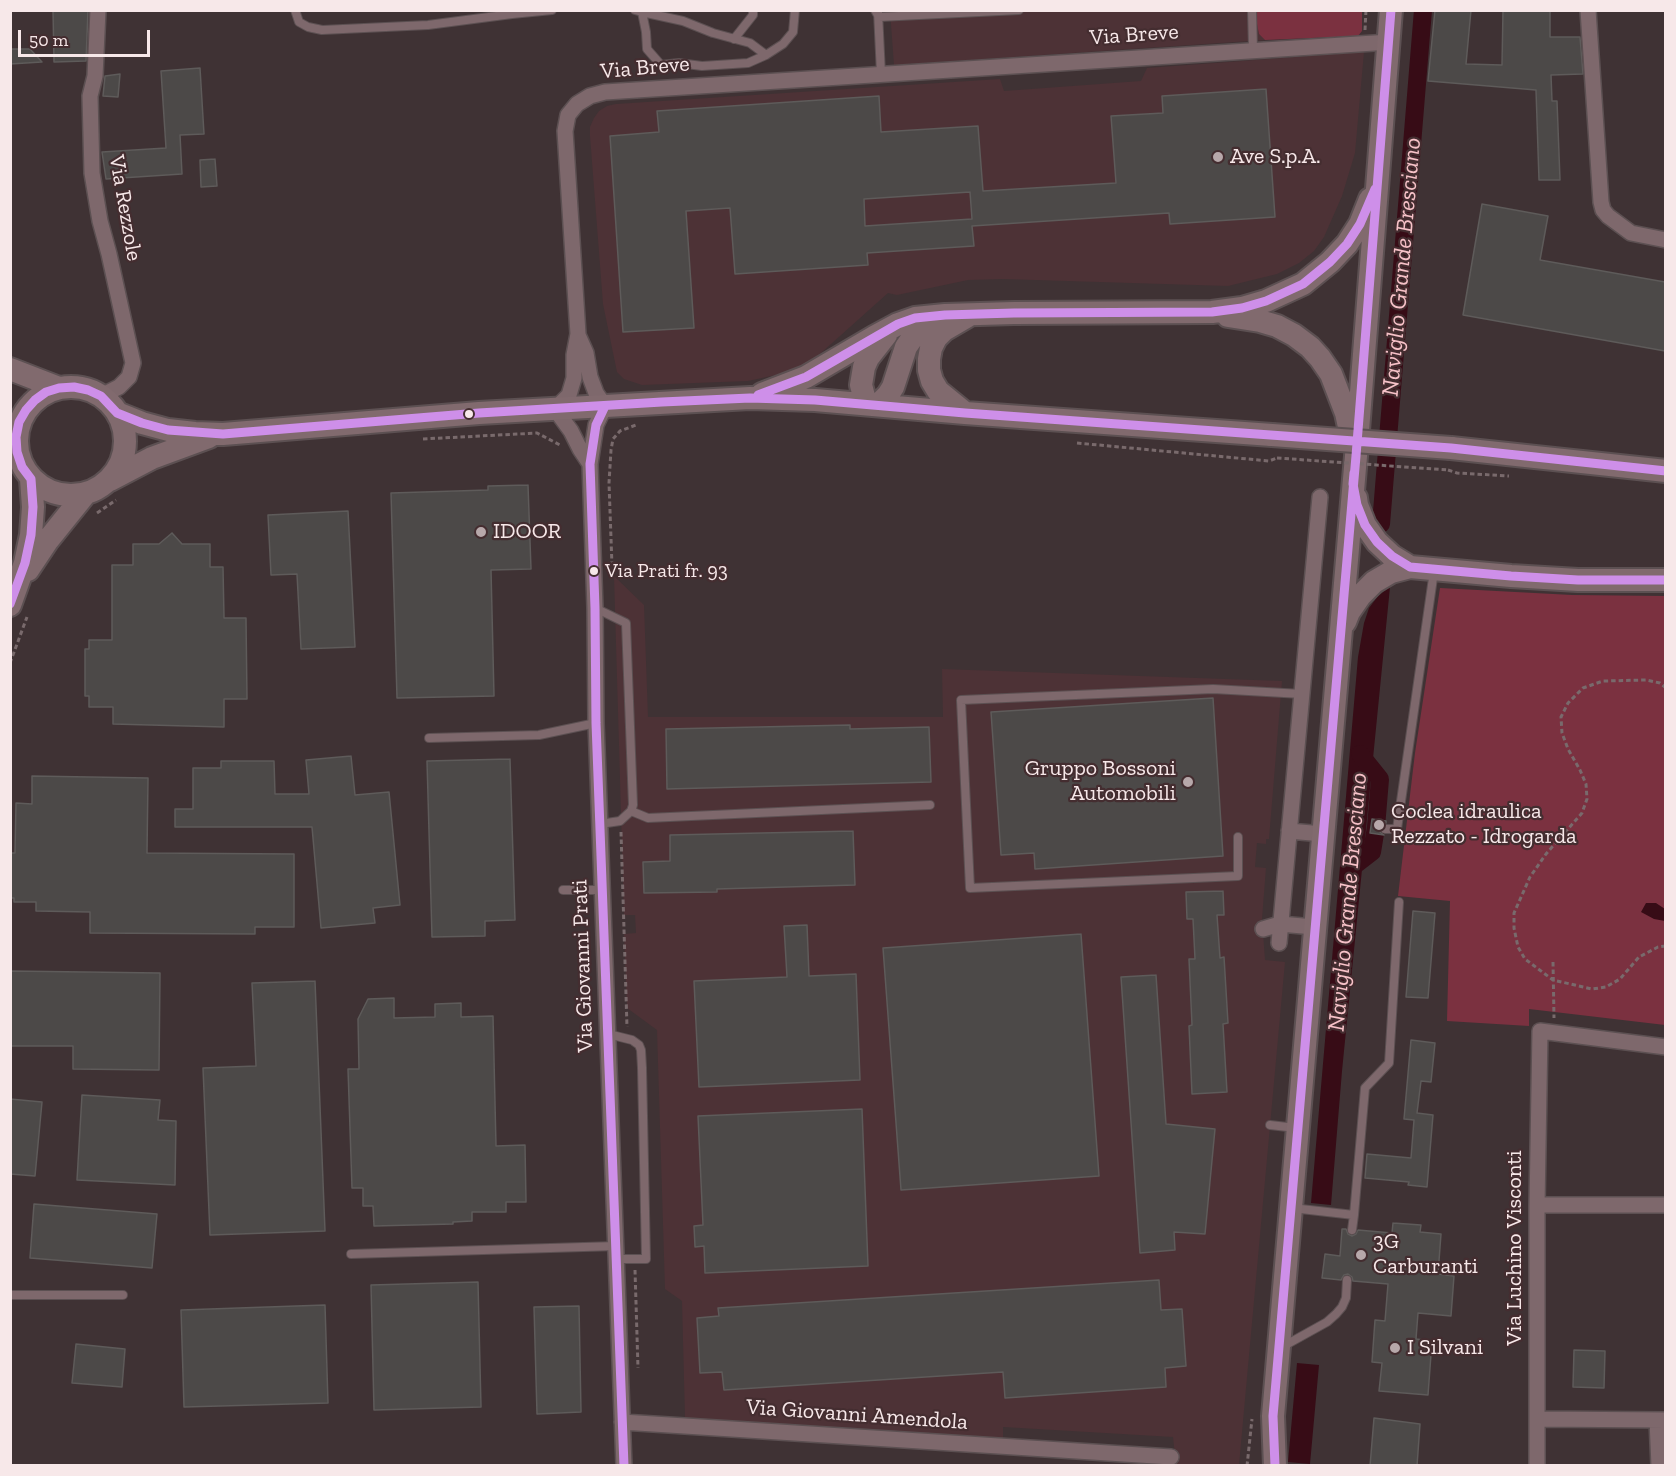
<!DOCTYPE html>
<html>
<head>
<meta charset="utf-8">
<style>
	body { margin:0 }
	#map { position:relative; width:1676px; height:1476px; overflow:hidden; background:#3f3234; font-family:"Zilla Slab",serif }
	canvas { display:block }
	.frame { position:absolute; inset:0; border:12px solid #f7e8e9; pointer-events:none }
	.scale { position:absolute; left:18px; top:30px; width:132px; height:27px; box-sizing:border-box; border:3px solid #f7e8e9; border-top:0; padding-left:8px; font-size:18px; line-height:21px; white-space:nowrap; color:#f7e8e9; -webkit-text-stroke:4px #442d30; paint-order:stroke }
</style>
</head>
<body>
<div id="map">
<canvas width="1676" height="1476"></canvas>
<div class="frame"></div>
<div class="scale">50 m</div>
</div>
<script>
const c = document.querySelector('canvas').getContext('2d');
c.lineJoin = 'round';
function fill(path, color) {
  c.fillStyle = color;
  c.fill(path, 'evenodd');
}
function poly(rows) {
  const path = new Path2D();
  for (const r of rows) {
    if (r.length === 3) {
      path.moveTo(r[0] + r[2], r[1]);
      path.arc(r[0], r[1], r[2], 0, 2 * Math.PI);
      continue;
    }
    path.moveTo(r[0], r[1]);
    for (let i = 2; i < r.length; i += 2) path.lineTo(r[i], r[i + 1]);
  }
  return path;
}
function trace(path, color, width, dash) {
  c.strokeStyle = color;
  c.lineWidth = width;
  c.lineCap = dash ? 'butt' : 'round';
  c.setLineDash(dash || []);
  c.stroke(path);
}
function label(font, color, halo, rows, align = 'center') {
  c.font = font + ' "Zilla Slab",serif';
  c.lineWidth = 4.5;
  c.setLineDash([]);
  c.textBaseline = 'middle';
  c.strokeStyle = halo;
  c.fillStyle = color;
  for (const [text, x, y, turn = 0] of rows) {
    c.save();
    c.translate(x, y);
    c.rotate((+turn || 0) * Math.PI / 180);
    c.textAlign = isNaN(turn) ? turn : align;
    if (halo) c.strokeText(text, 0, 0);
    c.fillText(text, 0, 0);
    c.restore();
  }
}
const built = poly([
	[890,11,1257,11,1256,12,1259,34,1265,40,894,65],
	[1364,52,1355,153,1342,196,1324,237,1314,251,1299,263,1277,274,1228,286,1003,279,968,280,897,295,888,293,812,361,785,373,748,381,642,385,624,379,617,372,603,304,590,136,590,127,594,118,599,111,607,106,616,104,1000,79,1004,91,1141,81,1147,68],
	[614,576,644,605,648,717,943,717,942,669,1282,681,1269,839,1266,839,1266,844,1257,843,1255,867,1266,868,1262,919,1265,960,1285,962,1239,1465,1176,1465,1173,1437,1003,1427,1003,1440,685,1418,682,1301,665,1289,657,1030,627,1008,624,934,636,933,635,915,624,915]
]);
const green = poly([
	[1257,11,1362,11,1362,31,1358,36,1265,40,1259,34,1257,24],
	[1440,588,1572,595,1665,596,1665,1025,1529,1009,1529,1026,1447,1021,1450,901,1398,896,1415,753]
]);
const water = poly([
	[1390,587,1342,1071,1331,1205,1311,1203,1358,657,1364,623,1369,608,1378,596],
	[1646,903,1656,903,1665,909,1665,921,1654,919,1641,912],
	[1297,1363,1319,1365,1310,1464,1288,1462]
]);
const canal = poly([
	[1381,524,1423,10],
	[1350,869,1372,852,1376,827,1380,779,1360,754]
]);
const building = poly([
	[53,10,88,10,86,61,54,62,53,10],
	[1435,10,1471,10,1466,64,1502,65,1503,10,1550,10,1550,37,1580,37,1583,74,1551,75,1552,101,1557,101,1560,180,1539,180,1536,90,1428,81,1435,10],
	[10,49,30,49,42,62,10,64,10,49],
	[200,68,204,134,180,135,182,174,106,179,102,152,166,148,161,71,200,68],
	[120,74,118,97,103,96,105,76,120,74],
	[1266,89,1275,217,1170,224,1169,213,972,226,974,246,867,253,868,265,735,274,730,208,686,211,694,328,623,332,610,136,659,132,657,111,879,96,881,132,978,126,983,191,1116,183,1111,116,1163,113,1162,96,1266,89],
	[970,192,972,219,865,226,864,199,970,192],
	[215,159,217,186,201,187,200,160,215,159],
	[1482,204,1548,216,1540,260,1665,282,1665,351,1463,315,1482,204],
	[528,485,531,569,491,570,494,696,397,698,391,493,488,490,488,486,528,485],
	[348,511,355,647,301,649,297,574,271,575,268,515,348,511],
	[172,533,182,544,210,544,210,567,223,567,224,618,246,618,247,699,224,699,224,727,113,724,113,707,89,707,89,696,85,696,85,649,89,649,89,640,112,640,112,565,133,565,133,544,159,544,172,533],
	[1213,698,1223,856,1035,869,1034,853,1001,855,991,712,1213,698],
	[850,725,850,729,929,727,931,782,667,789,666,729,850,725],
	[351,756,355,795,389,792,400,905,373,908,375,923,321,928,312,827,175,827,175,809,193,809,193,768,221,768,221,761,274,761,275,794,309,794,306,760,351,756],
	[510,759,515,920,485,921,485,936,432,937,427,761,510,759],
	[32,776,148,778,147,853,294,854,294,927,255,927,255,934,90,933,90,912,36,911,36,902,14,902,14,898,10,898,10,853,15,853,16,803,32,804,32,776],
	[1372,819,1386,821,1386,823,1382,824,1379,828,1380,832,1384,835,1370,833,1372,819],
	[853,831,855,885,717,889,717,892,644,893,643,862,670,861,670,835,853,831],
	[1223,891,1224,915,1217,915,1220,958,1224,957,1228,1023,1223,1024,1227,1092,1192,1094,1189,1026,1192,1025,1189,959,1195,959,1193,919,1187,919,1186,892,1223,891],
	[1413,911,1435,913,1428,998,1406,997,1413,911],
	[807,925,809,976,856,974,860,1080,699,1087,694,981,787,977,784,926,807,925],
	[1081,934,1099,1176,901,1190,883,948,1081,934],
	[10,971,160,973,159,1070,73,1069,73,1046,10,1046,10,971],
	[1156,975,1166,1124,1215,1129,1205,1234,1174,1232,1175,1250,1140,1253,1121,977,1156,975],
	[315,981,325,1231,210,1235,203,1068,256,1066,252,983,315,981],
	[394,998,394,1018,435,1017,435,1004,461,1003,461,1017,493,1016,496,1146,525,1145,526,1202,506,1202,506,1212,472,1212,472,1221,453,1222,453,1224,374,1226,373,1206,363,1206,363,1188,352,1188,348,1069,359,1069,358,1019,368,999,394,998],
	[1411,1040,1435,1043,1431,1082,1421,1081,1417,1113,1433,1115,1427,1187,1408,1185,1409,1182,1365,1178,1367,1154,1411,1158,1414,1120,1404,1119,1411,1040],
	[82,1095,160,1100,158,1120,176,1121,175,1185,77,1180,82,1095],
	[10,1099,42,1102,35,1176,10,1174,10,1099],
	[862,1109,868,1266,705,1273,704,1246,695,1247,694,1226,703,1225,698,1116,862,1109],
	[34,1204,157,1214,152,1268,30,1258,34,1204],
	[1393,1223,1421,1225,1420,1232,1441,1234,1438,1274,1454,1276,1451,1316,1418,1313,1416,1339,1432,1341,1428,1395,1379,1391,1382,1363,1372,1362,1375,1320,1385,1321,1388,1284,1353,1281,1352,1277,1348,1274,1344,1275,1341,1280,1322,1278,1325,1254,1340,1256,1342,1229,1346,1229,1348,1234,1352,1236,1356,1234,1358,1230,1392,1233,1393,1223],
	[1159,1280,1161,1310,1182,1309,1186,1366,1165,1368,1166,1387,1005,1398,1003,1372,724,1390,722,1372,700,1373,697,1318,719,1316,718,1308,1159,1280],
	[478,1282,481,1407,374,1410,371,1285,478,1282],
	[325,1305,328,1403,184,1407,181,1310,325,1305],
	[579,1306,581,1412,537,1414,534,1307,579,1306],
	[76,1344,125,1349,122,1387,72,1383,76,1344],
	[1574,1350,1605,1351,1604,1388,1573,1387,1574,1350],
	[1374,1418,1420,1424,1417,1466,1370,1466,1374,1418]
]);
const path = poly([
	[1365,30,1366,10],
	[423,439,537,433,560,445],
	[1077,443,1269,461,1277,458],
	[1448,470,1457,473,1509,476],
	[97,513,116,500],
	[612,566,609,483,611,450,613,439,620,431,636,425],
	[10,663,27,617],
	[1666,688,1660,683,1646,680,1603,681,1583,688,1568,703,1561,717,1562,733,1568,749,1580,770,1586,784,1587,799,1582,813,1546,854,1530,877,1514,913,1514,928,1518,947,1525,959,1553,980,1592,989,1606,987,1620,979,1639,957,1658,947,1666,946],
	[621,832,627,1027],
	[1553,962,1554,1018],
	[635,1270,638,1368],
	[1247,1466,1252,1419]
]);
const lane = poly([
	[295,10,299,22,308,27,322,30,428,25,512,14,552,10],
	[635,10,642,12,646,32,647,49,661,65,679,63,702,66,748,63,766,55,783,44,793,32,795,10],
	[875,10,879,17,1019,10],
	[1252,10,1253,49],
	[642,12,683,21,713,33,750,43,766,55],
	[878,12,881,74],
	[734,39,753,15,753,10],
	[595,608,626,623,633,805,631,811,620,821,600,824],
	[429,738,539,735,596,723],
	[631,811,648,818,930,805],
	[1385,829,1397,829,1434,571],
	[1238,837,1238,876,970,888,961,700,1213,689,1302,694],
	[563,890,603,890],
	[608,1034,632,1040,639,1045,641,1050,642,1068,646,1259,617,1259],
	[1270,1125,1296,1128],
	[1292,1208,1354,1215,1352,1230],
	[1354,1215,1365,1088,1389,1063,1399,902],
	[351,1254,617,1246],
	[10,1295,123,1295],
	[1282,1347,1327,1322,1336,1314,1342,1307,1346,1298,1347,1280]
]);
const street = poly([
	[98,10,95,76,90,96,92,173,100,221,109,254,133,363,129,377,119,387,101,396],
	[1588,10,1601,202,1603,210,1608,216,1631,233,1666,240],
	[578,335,586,353,590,377,596,393,605,406,596,425,590,464,595,608,596,723,624,1466],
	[590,464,580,449,571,431,555,409,569,395,574,378,574,355,578,334,565,131,568,115,577,104,590,96,605,92,1390,42],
	[1289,831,1323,834],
	[1263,929,1280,924,1314,927],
	[1279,943,1320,497],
	[1537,1205,1666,1205],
	[1538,1419,1666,1420],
	[1657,1420,1659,1466],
	[622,1422,1171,1457],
	[1537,1466,1537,1205,1540,1031,1666,1047]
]);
const secondary = poly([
	[1228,316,1260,321,1277,326,1294,335,1310,347,1320,358,1331,374,1346,413,1351,436],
	[10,369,59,388],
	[71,441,54],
	[762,394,806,377,874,337,898,324,915,318,945,315,1014,313,1212,312,1242,308,1266,301,1303,284,1330,262,1347,244,1360,224,1370,199],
	[866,404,861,385,864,367,868,358,886,335],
	[878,405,888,395,893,387,906,347,913,337,922,327,941,317],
	[117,413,142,423,168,430,195,433,223,434,479,413,750,398,815,400,965,413,1272,435],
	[965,413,938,391,932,381,929,370,929,359,931,348,936,338,944,330,968,316],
	[1451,448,1666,471],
	[110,480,152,458,209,437],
	[1356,498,1357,505,1365,525,1377,542,1392,556,1410,567],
	[28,570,48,540,85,494],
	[10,605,25,563,31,535,33,507,31,479],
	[1345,622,1349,612,1360,596,1374,582,1391,572,1410,567,1511,576,1578,580,1666,580],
	[1275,1466,1273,1416,1356,456,1391,10]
]);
const pathBridge = poly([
	[1277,458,1448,470]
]);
const secondaryBridge = poly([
	[1272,435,1451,448]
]);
const bus1 = poly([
	[758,395,806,377,898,324,915,318,945,315,1014,313,1212,312,1242,308,1266,301,1303,284,1330,262,1347,244,1360,224,1375,189],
	[605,406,596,425,590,464,595,608,596,723,624,1466],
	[117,413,142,423,168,430,223,434,479,413,662,402,750,398,815,400,965,413,1451,448,1666,471],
	[1354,473,1353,484,1357,505,1365,525,1377,542,1392,556,1410,567,1511,576,1578,580,1666,580],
	[31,479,22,467,17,452,16,437,19,422,26,410,35,400,46,392,59,388,74,387,88,390,101,396,117,413],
	[10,604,25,563,31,535,33,507,31,479],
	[1275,1466,1273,1416,1356,456,1391,10]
]);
const markers = [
	[1218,157,6,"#b7a8aa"],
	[469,414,5,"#f7e8e9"],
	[481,532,6,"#b7a8aa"],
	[594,571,5,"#f7e8e9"],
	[1188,782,6,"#b7a8aa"],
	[1379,825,6,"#b7a8aa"],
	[1361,1255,6,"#b7a8aa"],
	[1395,1348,6,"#b7a8aa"]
];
const busNames = [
	["Via Prati fr. 93",605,571]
];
const streetNames = [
	["Via Breve",1134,35,-4],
	["Via Breve",645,68,-5],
	["Via Rezzole",125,208,80],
	["Via Giovanni Prati",583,966,-92],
	["Via Luchino Visconti",1515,1248,-90],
	["Via Giovanni Amendola",857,1415,4]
];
const poiNames = [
	["Ave S.p.A.",1230,157],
	["IDOOR",493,532],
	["Gruppo Bossoni",1176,769,"right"],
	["Automobili",1176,794,"right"],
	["Coclea idraulica",1391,812],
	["Rezzato - Idrogarda",1391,837],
	["3G",1373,1242],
	["Carburanti",1373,1267],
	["I Silvani",1407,1348]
];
const waterNames = [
	["Naviglio Grande Bresciano",1402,267,-85],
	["Naviglio Grande Bresciano",1348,902,-85]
];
fill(built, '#4d3236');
fill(green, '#7b3140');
fill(water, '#370c16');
trace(canal, '#370c16', 18);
fill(building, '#4c4948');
trace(building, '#5e5b5a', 1.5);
trace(lane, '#5c5052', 10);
trace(street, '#5c5052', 18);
trace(secondary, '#5c5052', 26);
trace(path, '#796a6c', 3, [4.5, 3]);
trace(lane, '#7e686c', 8);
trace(street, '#7e686c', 15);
trace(secondary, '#816a6e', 22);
trace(secondaryBridge, '#5c5052', 26, []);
trace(pathBridge, '#796a6c', 3, [4.5, 3]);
trace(secondaryBridge, '#816a6e', 22);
trace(bus1, '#ce8fe9', 9);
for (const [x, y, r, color] of markers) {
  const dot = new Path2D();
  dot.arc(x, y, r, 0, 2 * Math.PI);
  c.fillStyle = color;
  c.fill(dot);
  trace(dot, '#442d30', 2);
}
label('20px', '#f7e8e9', '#442d30', busNames, 'left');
label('22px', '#f7e8e9', '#442d30', streetNames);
label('22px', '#f7e8e9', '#442d30', poiNames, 'left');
label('italic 24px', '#f7c2c8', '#442d30', waterNames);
</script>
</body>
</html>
